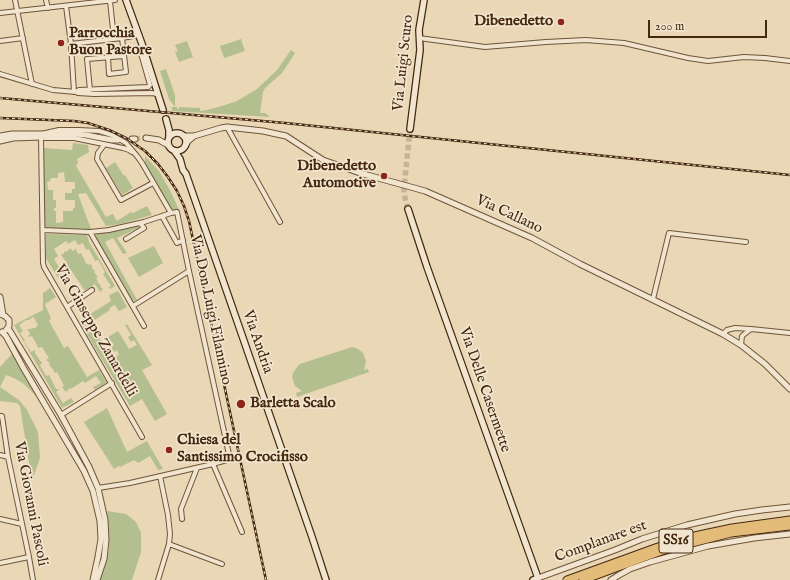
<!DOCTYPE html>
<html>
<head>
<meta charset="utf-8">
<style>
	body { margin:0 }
	#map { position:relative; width:790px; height:580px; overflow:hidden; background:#e9d7b5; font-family:"IM FELL English",serif }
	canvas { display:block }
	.scale { position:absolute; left:648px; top:20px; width:119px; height:18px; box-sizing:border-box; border:2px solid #462811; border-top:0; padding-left:5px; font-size:12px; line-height:14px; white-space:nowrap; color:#462811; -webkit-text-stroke:3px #f1e5cf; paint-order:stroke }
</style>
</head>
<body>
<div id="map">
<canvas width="790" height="580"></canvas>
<div class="scale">200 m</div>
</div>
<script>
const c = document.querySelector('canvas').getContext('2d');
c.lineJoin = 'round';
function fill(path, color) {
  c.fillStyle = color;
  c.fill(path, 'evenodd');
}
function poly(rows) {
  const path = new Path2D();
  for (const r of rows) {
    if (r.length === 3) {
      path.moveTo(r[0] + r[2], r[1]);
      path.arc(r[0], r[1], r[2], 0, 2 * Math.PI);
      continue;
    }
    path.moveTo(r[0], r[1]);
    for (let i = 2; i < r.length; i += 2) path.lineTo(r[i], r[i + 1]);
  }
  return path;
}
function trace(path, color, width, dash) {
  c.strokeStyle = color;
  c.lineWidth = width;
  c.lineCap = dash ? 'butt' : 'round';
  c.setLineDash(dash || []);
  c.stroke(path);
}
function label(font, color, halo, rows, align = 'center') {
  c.font = font + ' "IM FELL English",serif';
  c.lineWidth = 3.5;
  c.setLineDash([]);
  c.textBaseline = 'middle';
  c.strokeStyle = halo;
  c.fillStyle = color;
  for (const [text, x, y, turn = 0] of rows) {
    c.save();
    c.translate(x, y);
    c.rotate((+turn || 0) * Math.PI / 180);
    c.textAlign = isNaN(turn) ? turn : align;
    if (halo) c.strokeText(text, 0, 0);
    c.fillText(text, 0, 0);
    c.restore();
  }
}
const green = poly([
	[241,39,245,51,224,58,220,46],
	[187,41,193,57,179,62,175,52,178,51,175,45],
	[291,50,295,53,288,64,282,73,265,88,263,92,260,113,265,113,270,117,172,111,172,107,175,107,169,99,160,71,166,69,175,95,175,107,177,107,177,109,179,108,179,107,200,108,200,111,207,110,225,105,237,101,257,89,277,70],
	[73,143,88,145,89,152,77,159,78,163,76,166,106,217,113,214,117,221,131,212,133,213,147,206,152,215,121,224,106,226,86,193,78,194,91,229,45,228,43,148,72,150],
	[64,172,65,182,75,182,75,189,72,189,72,193,65,193,65,200,75,200,75,208,73,208,73,211,63,211,63,222,56,223,56,211,54,211,54,208,56,208,56,200,53,200,53,190,48,190,47,182,50,181,51,178,58,178,58,173],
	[145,156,159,171,171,192,179,210,172,211,145,163],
	[115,162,124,176,125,175,133,188,122,195,106,168],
	[138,226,139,228,117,238,127,253,123,254,113,238,105,242,137,300,133,301,96,237,96,234],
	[46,234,87,235,89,242,115,286,110,289,109,287,111,286,103,274,105,272,98,260,95,261,89,249,86,250,83,243,78,245,75,240,68,244,66,241,54,249,58,256,54,259,60,269,61,269,62,270,59,272,62,276,58,278,46,258],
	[154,246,163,263,139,277,128,258],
	[71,248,72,251,76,249,78,254,81,253,86,263,89,265,91,264,93,270,95,270,95,271,94,272,98,277,96,278,98,281,97,281,99,284,100,284,101,288,102,288,103,289,100,292,95,284,85,291,71,270,68,271,66,268,68,266,67,263,61,255,64,253,64,252,65,251,66,252],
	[50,288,56,297,45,304,46,307,51,318,49,321,64,348,68,346,87,377,99,370,107,383,95,390,93,387,101,383,96,376,85,383,83,381,71,389,70,388,66,392,62,387,64,386,57,372,54,373,54,371,53,369,49,365,50,364,48,361,47,361,46,360,49,358,42,347,38,348,38,347,32,336,28,337,28,336,30,334,29,331,28,331,27,330,29,329,35,328,38,325,34,318,33,317,29,320,26,320,19,325,23,331,20,333,25,340,24,341,25,343,31,352,35,350,35,353,41,362,42,362,42,363,40,365,46,376,50,375,50,377,56,389,58,389,59,390,56,392,63,403,71,398,74,402,62,408,14,325,43,310,43,293],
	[118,291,127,307,119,311,152,365,142,370,167,414,155,421,142,399,130,406,79,321,111,301,109,295],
	[115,305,127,324,125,325,131,335,128,337,131,342,134,340,137,345,129,349,118,331,108,337,114,345,111,347,114,352,117,350,119,355,112,359,90,323,110,310,109,308],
	[352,347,358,349,363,353,366,361,364,370,368,369,369,372,297,397,296,393,302,391,295,386,292,377,293,373,298,366,300,364],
	[12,354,38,398,24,384,14,378,6,375,0,387,19,400,27,410,38,432,40,458,32,481,20,406,17,403,0,401,0,367],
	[107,408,127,452,147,441,163,469,158,470,150,456,138,463,134,460,120,467,119,466,114,469,84,422],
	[107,511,126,514,136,522,141,533,141,552,132,580,99,580,109,550]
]);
const tertiaryTunnel = poly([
	[135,139,146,138]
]);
const secondaryTunnel = poly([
	[408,209,404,194,404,188,410,129]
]);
const minor = poly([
	[15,0,32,84],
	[46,0,48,8],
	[110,1,114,39],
	[66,6,71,44,74,92],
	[0,13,115,0],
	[419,38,485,47,546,42,586,40,624,43,688,58,708,61,744,57,765,58,790,61],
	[0,41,23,38],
	[71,44,122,38,139,35],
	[108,57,109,74,126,72,122,38],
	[0,74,53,90,76,92,79,90,148,87,150,85,140,50,142,44],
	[90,90,87,59,124,56],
	[76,92,78,93,94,94,153,93,158,95],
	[227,127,280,222],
	[41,134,59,130,79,130,99,131,112,135,126,143,137,156,142,163,171,213],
	[41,137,43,263,44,267,142,437],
	[42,137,44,138,74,138,123,148,129,150,132,152],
	[104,145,98,153,97,159,121,200,153,183],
	[162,216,177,243,183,240],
	[43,230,90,232,109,230,144,222,171,213,177,212,189,271,230,459,213,464,130,483,98,488],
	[90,232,144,326],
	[126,239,144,228,140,223],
	[653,299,669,233,746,242],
	[133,306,189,271],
	[67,307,92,290],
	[751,329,790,333],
	[723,334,727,330,735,328,751,329,742,336,741,345],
	[61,415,112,383],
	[0,416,2,416,8,457,29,557,33,580],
	[0,455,8,457],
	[213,464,242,532],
	[0,519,22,524],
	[182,519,181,509,197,468],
	[169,544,222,564],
	[0,563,29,557],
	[158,580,169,544,170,534,168,515,160,476]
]);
const tertiary = poly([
	[0,136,12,134,41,134,45,135,76,134,86,135,112,140,118,140],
	[183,136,194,136,221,128,227,127,263,131,286,136,323,160,360,173,425,191,532,238,580,264,723,334,741,345,765,364,790,389],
	[146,138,159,140,168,145],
	[132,139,135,139],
	[0,141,13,138,42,137,45,135],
	[186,145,188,141,194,136],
	[0,297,3,315],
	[0,314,5,316,9,320,9,326,6,330],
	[8,328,61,415,89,467,98,488,105,520,106,540,104,559,97,580],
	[2,332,6,336,24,369,84,471,93,491,100,521,101,539,98,557,93,580],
	[538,578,615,550,642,539,687,525,735,514,762,510,790,507],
	[611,580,619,575,630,569,650,562,708,546,754,538,790,534]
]);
const secondary = poly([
	[126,0,142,44,163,110],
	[166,119,169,130,169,137],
	[410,129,420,50,419,30,424,0],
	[177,142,9],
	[175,152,180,159,183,170,186,174,312,537,326,580],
	[408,209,427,267,538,578,533,580]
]);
const trunk = poly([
	[567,580,658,547,685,538,732,528,790,520],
	[583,580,659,552,684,545,731,533,790,526]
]);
const rail = poly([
	[0,98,285,123,790,175],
	[0,118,74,121,88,123,109,130,126,138,145,151,158,164,168,177,177,191,184,206,189,221,266,580]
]);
const markers = [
	[561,22,4,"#8f2418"],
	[61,43,4,"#8f2418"],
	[384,176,4,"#8f2418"],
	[241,404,5,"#8f2418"],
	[169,450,4,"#8f2418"]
];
const shields = [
	[676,541,34]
];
const shieldNames = [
	["SS16",676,541]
];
const poiNames = [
	["Dibenedetto",553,22,"right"],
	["Parrocchia",69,34],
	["Buon Pastore",69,51],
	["Dibenedetto",376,167,"right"],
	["Automotive",376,184,"right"],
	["Barletta Scalo",250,404],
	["Chiesa del",177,441],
	["Santissimo Crocifisso",177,458]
];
const streetNames = [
	["Via Luigi Scuro",404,63,-84],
	["Via Callano",509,215,25],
	["Via Don Luigi Filannino",210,310,78],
	["Via Giuseppe Zanardelli",95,331,60],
	["Via Andria",257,342,71],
	["Via Delle Casermette",484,390,71],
	["Via Giovanni Pascoli",30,504,79],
	["Complanare est",601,542,-20]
];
fill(green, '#b4bf8f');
trace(tertiaryTunnel, '#c8b494', 5, [5, 2.5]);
trace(secondaryTunnel, '#c8b494', 5.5, [5.5, 3]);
trace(minor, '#6f543a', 6);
trace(tertiary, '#6f543a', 7);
trace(secondary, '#462811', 8);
trace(trunk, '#462811', 9);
trace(minor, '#f1e5cf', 4);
trace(tertiary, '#f1e5cf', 5);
trace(secondary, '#f1e5cf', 5.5);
trace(trunk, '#e4bc7a', 7);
trace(rail, '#462811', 2.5);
trace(rail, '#f1e5cf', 1, [3]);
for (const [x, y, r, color] of markers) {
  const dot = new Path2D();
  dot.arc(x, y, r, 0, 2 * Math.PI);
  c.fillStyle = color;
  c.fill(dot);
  trace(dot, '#f1e5cf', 1.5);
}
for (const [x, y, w] of shields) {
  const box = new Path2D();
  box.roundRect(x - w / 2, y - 12, w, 24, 3);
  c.fillStyle = '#f1e5cf';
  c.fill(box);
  trace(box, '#462811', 1);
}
label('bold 14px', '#462811', null, shieldNames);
label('bold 15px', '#462811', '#f1e5cf', poiNames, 'left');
label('15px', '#462811', '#f1e5cf', streetNames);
</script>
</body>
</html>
